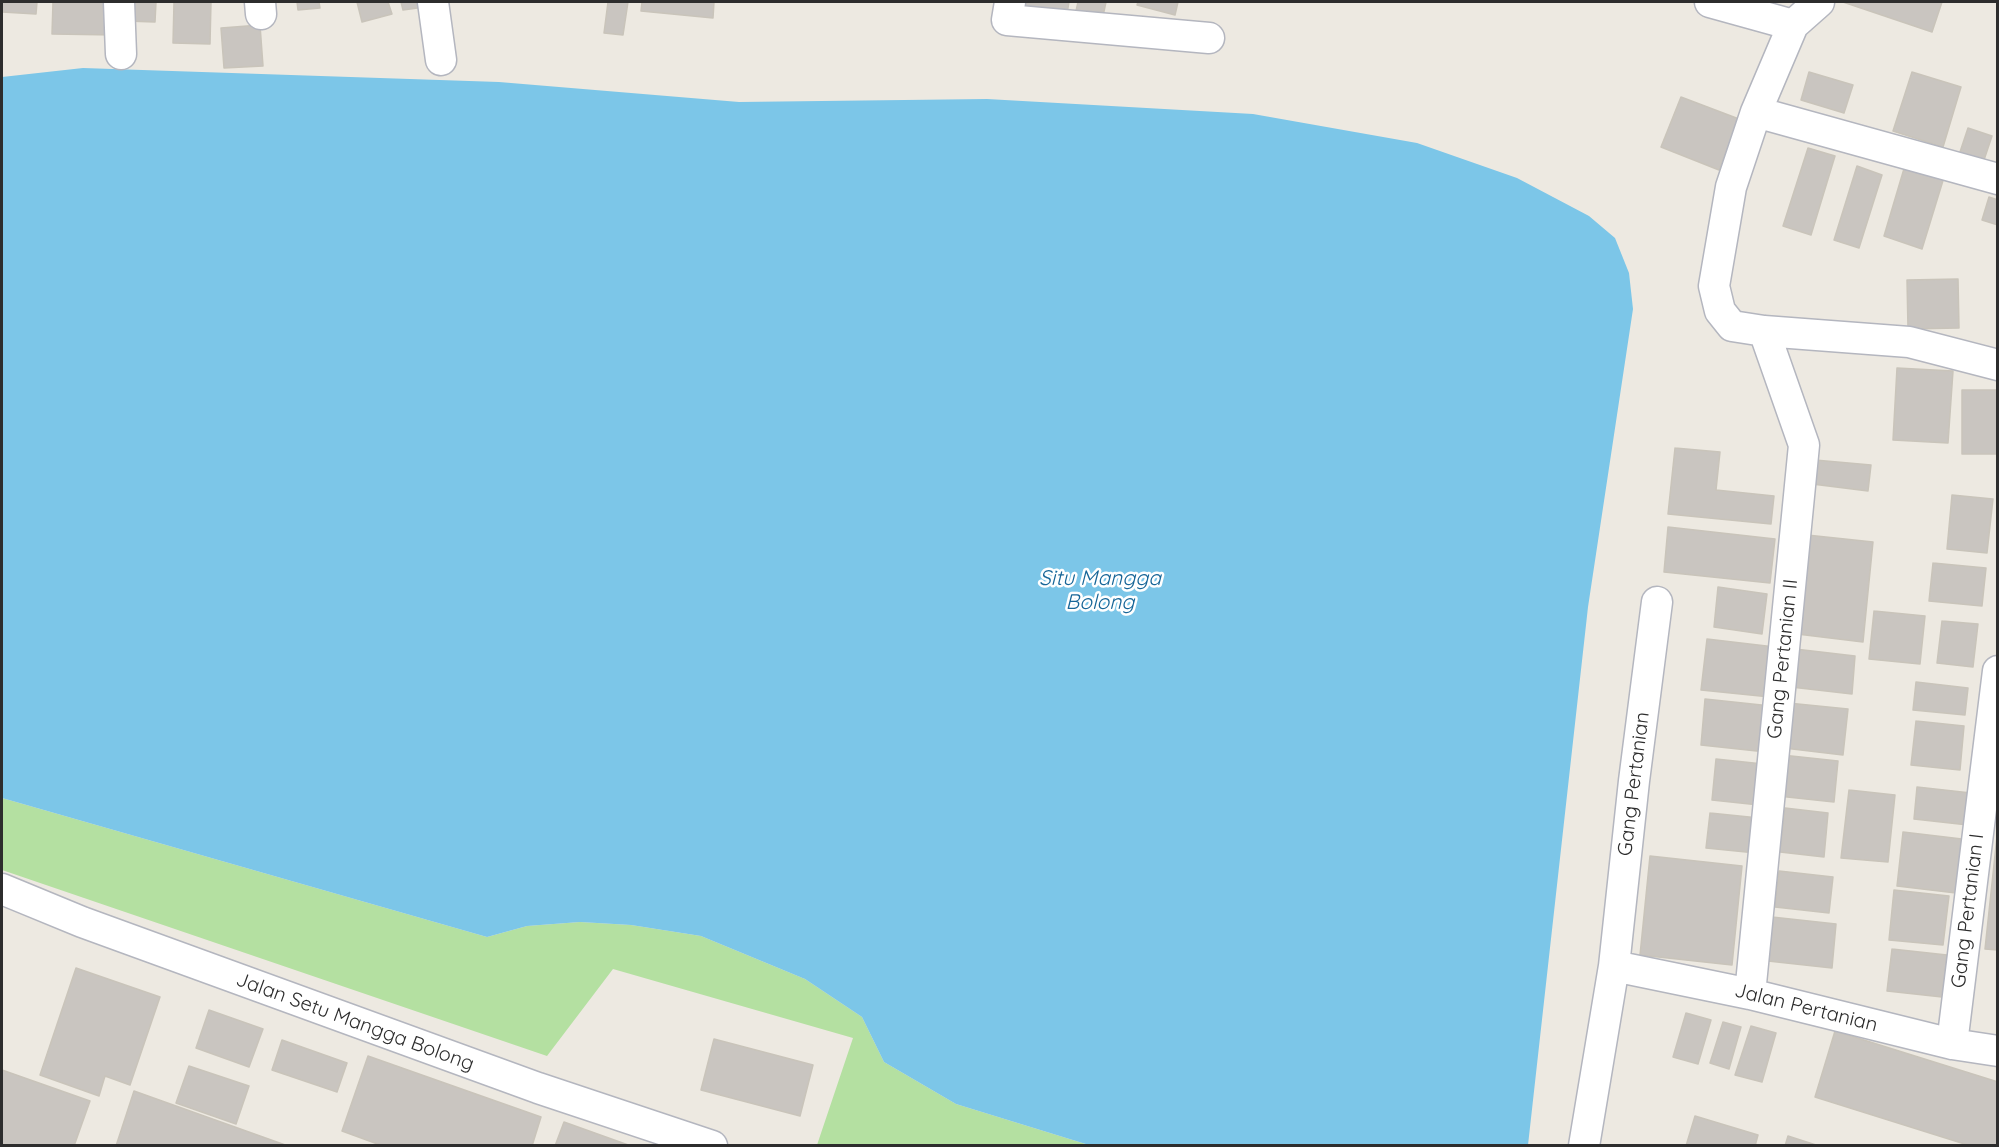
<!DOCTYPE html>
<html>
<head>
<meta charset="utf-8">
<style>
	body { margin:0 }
	#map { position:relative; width:1999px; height:1147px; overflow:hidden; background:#ede9e1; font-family:Quicksand,sans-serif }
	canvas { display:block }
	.frame { position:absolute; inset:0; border:3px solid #2d2d2d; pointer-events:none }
</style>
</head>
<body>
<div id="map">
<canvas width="1999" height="1147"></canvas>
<div class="frame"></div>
</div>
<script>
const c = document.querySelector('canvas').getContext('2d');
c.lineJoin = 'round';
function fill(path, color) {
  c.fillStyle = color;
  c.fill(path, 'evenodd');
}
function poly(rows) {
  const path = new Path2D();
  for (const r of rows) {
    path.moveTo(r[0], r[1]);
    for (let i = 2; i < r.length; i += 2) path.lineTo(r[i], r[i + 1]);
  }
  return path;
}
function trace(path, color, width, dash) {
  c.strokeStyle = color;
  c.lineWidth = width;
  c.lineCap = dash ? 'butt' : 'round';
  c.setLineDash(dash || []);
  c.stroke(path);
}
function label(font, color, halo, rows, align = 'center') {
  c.font = font + ' Quicksand,sans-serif';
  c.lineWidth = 5;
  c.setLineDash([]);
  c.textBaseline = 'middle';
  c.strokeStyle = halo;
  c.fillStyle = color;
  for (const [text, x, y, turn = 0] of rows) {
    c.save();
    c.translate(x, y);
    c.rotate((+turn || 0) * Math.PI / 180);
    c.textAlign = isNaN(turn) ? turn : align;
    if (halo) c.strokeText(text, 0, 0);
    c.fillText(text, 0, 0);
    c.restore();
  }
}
const green = poly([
	[2,798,487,937,527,926,580,922,631,925,701,936,805,979,862,1017,884,1062,956,1104,1089,1145,817,1145,853,1038,613,969,547,1056,2,870]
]);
const water = poly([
	[83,68,499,82,739,102,987,99,1253,114,1417,143,1517,178,1589,216,1615,238,1629,273,1633,309,1588,607,1528,1145,1089,1145,956,1104,884,1062,862,1017,805,979,701,936,631,925,580,922,527,926,487,937,2,798,2,77]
]);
const building = poly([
	[2,2,37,2,36,14,2,12,2,2],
	[53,2,115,2,115,35,52,34,53,2],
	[126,2,156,2,155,22,125,21,126,2],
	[174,2,211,2,210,44,173,43,174,2],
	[297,2,319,2,320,8,298,10,297,2],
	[357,2,388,2,392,14,362,22,357,2],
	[401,2,425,2,425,7,403,10,401,2],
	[608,2,628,2,623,35,604,33,608,2],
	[642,2,714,2,713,18,641,11,642,2],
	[1022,2,1069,2,1067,14,1021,7,1022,2],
	[1078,2,1106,2,1103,16,1076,11,1078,2],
	[1138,2,1178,2,1175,15,1137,5,1138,2],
	[1843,2,1942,2,1932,32,1843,2],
	[260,25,263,66,224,68,221,28,260,25],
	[1809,72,1853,85,1844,113,1801,100,1809,72],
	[1912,72,1961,87,1943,147,1893,131,1912,72],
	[1681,97,1739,119,1719,170,1661,147,1681,97],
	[1968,128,1992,136,1983,163,1959,155,1968,128],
	[1808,148,1835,156,1811,235,1783,226,1808,148],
	[1906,162,1945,174,1922,249,1884,236,1906,162],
	[1857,166,1882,175,1859,248,1834,240,1857,166],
	[1989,197,1998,200,1998,225,1982,220,1989,197],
	[1958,279,1959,328,1908,329,1907,280,1958,279],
	[1897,368,1953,371,1948,443,1893,440,1897,368],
	[1962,390,1998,390,1998,454,1962,454,1962,390],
	[1675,448,1720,452,1716,490,1774,496,1771,524,1668,514,1675,448],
	[1815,460,1871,465,1868,491,1812,484,1815,460],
	[1952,495,1993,499,1987,553,1947,549,1952,495],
	[1668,527,1775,539,1770,583,1664,572,1668,527],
	[1807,535,1873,542,1863,642,1797,634,1807,535],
	[1933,563,1986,568,1982,606,1929,601,1933,563],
	[1718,587,1767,594,1762,634,1714,627,1718,587],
	[1874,611,1925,616,1920,664,1869,659,1874,611],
	[1942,621,1978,624,1973,667,1937,663,1942,621],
	[1707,639,1775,647,1770,697,1701,690,1707,639],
	[1795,649,1855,656,1852,694,1791,687,1795,649],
	[1916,682,1968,688,1965,715,1913,710,1916,682],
	[1705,699,1771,706,1766,752,1701,745,1705,699],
	[1788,703,1848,709,1843,755,1784,748,1788,703],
	[1916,721,1964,726,1960,770,1911,765,1916,721],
	[1782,755,1838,761,1834,802,1778,796,1782,755],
	[1716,759,1763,764,1759,805,1712,800,1716,759],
	[1917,787,1971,793,1968,825,1914,819,1917,787],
	[1849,790,1895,795,1888,862,1841,858,1849,790],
	[1785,808,1828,813,1824,857,1780,852,1785,808],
	[1710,813,1759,818,1756,853,1706,848,1710,813],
	[1998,827,1998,950,1985,949,1998,827],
	[1903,832,1962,839,1956,893,1897,886,1903,832],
	[1650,856,1742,866,1732,965,1640,955,1650,856],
	[1779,871,1833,877,1829,913,1775,907,1779,871],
	[1894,890,1949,896,1943,945,1889,940,1894,890],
	[1772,917,1836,924,1832,968,1768,961,1772,917],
	[1892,949,1947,955,1942,997,1887,991,1892,949],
	[76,968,160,997,130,1085,105,1076,99,1096,40,1075,76,968],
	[209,1010,263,1029,249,1067,196,1048,209,1010],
	[1686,1013,1711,1020,1698,1064,1673,1057,1686,1013],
	[1723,1022,1741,1027,1729,1069,1710,1063,1723,1022],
	[1751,1026,1776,1033,1762,1082,1735,1075,1751,1026],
	[1835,1031,1998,1082,1998,1146,1971,1146,1815,1097,1835,1031],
	[714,1039,813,1065,800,1116,701,1090,714,1039],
	[282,1040,347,1063,337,1092,272,1070,282,1040],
	[368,1056,541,1117,532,1146,383,1146,342,1131,368,1056],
	[189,1066,249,1086,236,1124,176,1103,189,1066],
	[2,1070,90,1101,74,1146,2,1146,2,1070],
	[134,1091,288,1146,116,1146,134,1091],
	[1695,1116,1758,1135,1755,1146,1686,1146,1695,1116],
	[564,1122,631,1146,555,1146,564,1122],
	[1788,1136,1819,1146,1785,1146,1788,1136]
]);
const street = poly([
	[119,2,121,54],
	[260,2,261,14],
	[433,2,441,60],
	[1010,2,1007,20,1209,38],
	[1710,2,1793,25],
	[1819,2,1793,25,1756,112,1731,187,1714,286,1720,311,1732,326,1764,331,1909,342,1998,365],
	[1756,112,1998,179],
	[2,889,82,922,538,1088,712,1146],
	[1614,966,1750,994,1952,1044,1998,1051],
	[1750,994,1804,445,1764,331],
	[1952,1044,1998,671],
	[1584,1146,1614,966,1634,781,1657,602]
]);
const streetNames = [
	["Gang Pertanian II",1783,659,-84],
	["Gang Pertanian",1634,784,-83],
	["Gang Pertanian I",1968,911,-83],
	["Jalan Pertanian",1806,1008,14],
	["Jalan Setu Mangga Bolong",355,1022,20]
];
const waterNames = [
	["Situ Mangga",1100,579],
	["Bolong",1100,603]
];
fill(green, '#b4e0a1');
fill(water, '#7cc6e8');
fill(building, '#c9c5c0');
trace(building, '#c9c4ba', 1.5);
trace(street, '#b4b6bf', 33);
trace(street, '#fff', 30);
label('20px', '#2d2d2d', '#fff', streetNames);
label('italic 21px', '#176698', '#fff', waterNames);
</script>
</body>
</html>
